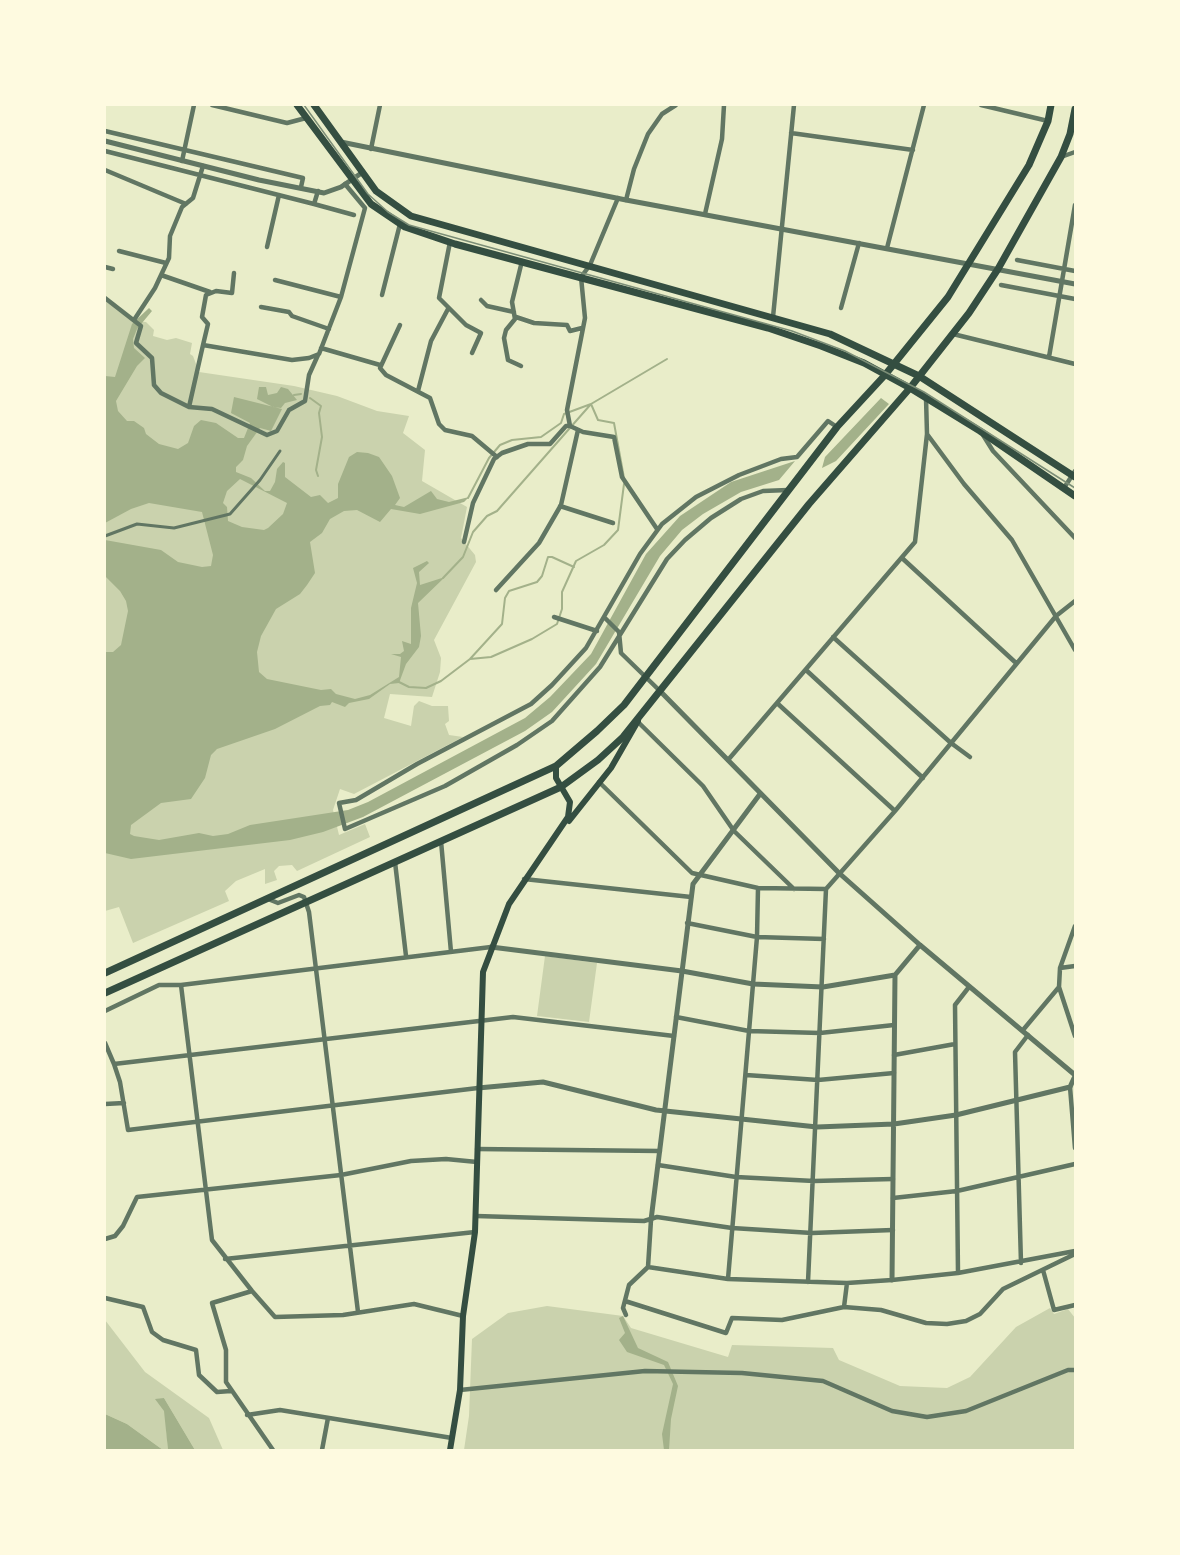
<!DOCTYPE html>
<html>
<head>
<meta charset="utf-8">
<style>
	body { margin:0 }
	#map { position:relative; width:1180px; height:1555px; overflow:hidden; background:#e9edc9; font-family:"Fira Sans",sans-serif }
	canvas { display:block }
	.frame { position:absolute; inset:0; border:106px solid #fefae0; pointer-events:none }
</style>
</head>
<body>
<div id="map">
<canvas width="1180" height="1555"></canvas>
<div class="frame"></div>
</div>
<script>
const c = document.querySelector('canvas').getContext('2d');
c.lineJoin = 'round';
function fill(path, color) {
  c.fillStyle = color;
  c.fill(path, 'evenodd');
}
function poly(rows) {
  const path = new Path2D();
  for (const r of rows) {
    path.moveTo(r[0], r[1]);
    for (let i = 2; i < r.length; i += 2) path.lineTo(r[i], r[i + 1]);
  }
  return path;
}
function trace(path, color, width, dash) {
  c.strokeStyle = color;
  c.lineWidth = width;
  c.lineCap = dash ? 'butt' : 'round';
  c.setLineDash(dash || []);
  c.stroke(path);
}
const green = poly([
	[105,300,133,321,146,322,154,330,153,336,167,340,176,338,192,343,190,354,193,356,199,372,294,386,337,396,377,411,409,416,403,433,425,450,422,481,467,507,461,538,475,555,476,562,434,640,441,658,440,672,432,697,390,694,384,718,411,726,414,706,419,701,432,706,448,706,449,721,445,724,449,735,463,737,354,794,340,789,333,810,339,835,365,824,370,837,297,871,292,865,279,866,274,871,277,880,265,884,265,869,236,881,225,891,229,901,133,943,119,907,105,911],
	[545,956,597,963,589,1022,537,1016],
	[547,1306,623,1316,631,1328,728,1357,732,1345,833,1348,839,1360,900,1386,947,1388,970,1377,1016,1327,1050,1308,1054,1314,1068,1309,1075,1318,1075,1450,464,1450,469,1416,472,1339,508,1313],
	[105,1320,145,1372,209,1418,223,1450,195,1450,164,1398,168,1450,163,1450,127,1424,105,1414]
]);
const water = poly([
	[149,308,152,311,137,329,133,339,134,348,145,358,137,366,116,401,118,411,127,421,134,421,144,428,146,434,159,444,178,449,188,443,194,426,201,420,216,423,238,438,244,438,250,423,231,413,234,397,282,409,271,431,260,428,247,446,243,460,236,467,236,472,251,478,265,491,270,491,275,482,277,469,283,462,285,463,285,477,311,497,320,495,328,503,338,498,338,484,349,457,357,452,368,453,379,457,392,476,400,498,395,505,404,507,431,491,437,499,449,502,469,497,464,502,420,514,391,509,380,522,357,510,344,511,330,519,322,533,310,542,315,573,307,585,300,594,276,609,261,636,257,652,259,672,267,679,321,690,331,689,336,694,355,699,370,695,399,677,401,657,391,654,400,654,404,651,402,641,411,644,411,608,417,583,413,568,427,561,429,563,419,572,420,585,445,577,418,603,421,636,419,647,406,664,399,683,390,684,369,699,349,703,345,707,332,702,330,705,320,706,275,729,217,749,211,755,205,778,191,799,161,803,131,825,130,834,134,836,159,840,199,833,213,836,228,834,250,825,348,810,368,802,525,718,550,697,591,654,646,554,680,516,731,482,795,461,779,480,741,492,703,514,682,530,660,556,596,664,552,712,525,731,363,817,323,832,290,840,131,859,105,853,105,652,113,652,121,645,128,611,126,601,120,591,105,576,105,540,161,550,178,562,202,567,211,566,213,555,202,512,149,503,131,509,105,523,105,376,115,377,132,324],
	[240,479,287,503,283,514,268,528,264,530,242,527,228,521,227,507,223,503,227,491],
	[259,387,266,387,268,395,277,393,281,387,288,389,297,400,285,403,281,408,273,407,257,399],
	[881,398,889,404,836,461,822,468,825,457],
	[623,1316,638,1348,668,1362,678,1386,671,1419,669,1450,664,1450,662,1434,673,1384,664,1365,627,1352,619,1340,625,1333,619,1318],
	[164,1398,192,1445,195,1450,168,1450,164,1411,155,1399],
	[105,1414,127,1424,163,1450,105,1450]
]);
const stream = poly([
	[294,395,301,394],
	[310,398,321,406,319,413,322,437,316,470,318,476],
	[591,404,598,420,614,423,624,478],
	[468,498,489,458,500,445,512,440,541,437,561,423,564,414,591,404,667,359],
	[443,578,463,557,473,532,487,516,497,511,591,404],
	[470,659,502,624,505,598,509,591,537,582,542,576,548,557,552,557,574,567],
	[399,682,409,687,426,688,441,681,470,659,491,657,532,639,557,624,562,609,562,592,576,561,604,545,618,530,624,484]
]);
const pedestrian = poly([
	[105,536,137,524,174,528,230,514,260,480,280,451]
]);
const minor = poly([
	[212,105,287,123,306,118],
	[981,105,1048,121],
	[105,131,303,178,301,187],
	[791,133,913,150],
	[371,149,380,105],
	[105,151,314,204,318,191],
	[1061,157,1075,152],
	[182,161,194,105],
	[105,170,186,204],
	[618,198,590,265,581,277,585,318,567,410,570,426,583,432,614,437,622,477,657,529],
	[626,200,634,169,648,134,662,114,676,105],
	[314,204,354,215],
	[705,214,722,139,724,105],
	[450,242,439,298,466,325,481,333,472,353],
	[267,247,279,195],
	[887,248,924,105],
	[119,251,166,263],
	[1017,260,1075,271],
	[105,267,113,269],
	[161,275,210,292],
	[275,280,341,297],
	[1001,285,1075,299],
	[382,295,400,224],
	[105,298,141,326,136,343,152,358,154,385,161,393,189,407,212,409,267,435,277,431,289,410,305,401,309,375,318,355],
	[481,300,487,306,514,312],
	[261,307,289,312,292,316,329,329],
	[841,308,859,243],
	[516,317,534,323,567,325,570,331,582,328],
	[773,317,794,105],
	[134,320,155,288,169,258,170,236,182,207,193,198,203,166],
	[400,325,380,368,386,375,430,398,439,424,445,430,472,436,497,457],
	[953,334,1075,364],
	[203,345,208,324,202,317,206,295,216,291,232,293,234,273],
	[321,348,380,365],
	[1049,357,1075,205],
	[521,366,508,360,504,338,506,330,515,319,512,302,522,261],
	[418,391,431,341,448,309],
	[189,407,203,345,292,360,309,358,319,354,341,297,365,208,345,184],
	[927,434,964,484,1012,540,1075,650],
	[983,435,993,451,1075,538],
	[1064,488,1075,471],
	[788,490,763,491,741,499,711,518,685,540,667,559,600,667,552,721,517,745,445,786,345,829,339,803,356,800,417,764,531,704,552,685,586,648,640,554,662,524,696,497,739,475,781,459,797,457,828,421,837,427],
	[560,506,613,523],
	[464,542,473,503,494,459,502,453,528,444,550,444,566,426,570,426],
	[902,558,1016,663],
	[496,590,539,543,561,505,578,430],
	[554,617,597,631],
	[605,618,619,632,621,653,661,692],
	[833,637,951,743,970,757],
	[806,670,923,778],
	[777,703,895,811],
	[638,722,703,786,734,831,794,889],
	[728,760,915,542,927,434,926,398],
	[599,782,692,873,758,888,826,889],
	[441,841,451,952],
	[395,862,406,956],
	[524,879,691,897],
	[268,899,278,903,299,895,304,897,309,912,358,1312],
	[687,923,757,937,824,939],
	[1060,968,1075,966],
	[1059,987,1075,1036],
	[105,1011,159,985,181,985],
	[676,1017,749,1031,820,1033,894,1025],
	[1023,1030,1059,987,1060,968,1075,926],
	[105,1043,114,1064],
	[894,1055,955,1044],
	[746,1075,818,1080,894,1073],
	[1070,1087,1075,1148],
	[478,1088,128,1130,120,1082,114,1064,513,1017,674,1036],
	[105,1104,124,1103],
	[477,1149,660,1151],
	[658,1165,736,1177,814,1181,893,1179],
	[893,1198,957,1191,1075,1164],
	[476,1216,644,1221,657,1217,732,1228,812,1233,893,1230],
	[651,1220,648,1267,728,1279,847,1283,892,1280,958,1273,1075,1251],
	[105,1239,115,1236,123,1226,137,1197,341,1175,411,1161,446,1159,477,1162],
	[225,1259,475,1232],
	[1021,1263,1015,1052,1028,1035],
	[1043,1270,1054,1310,1075,1305],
	[958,1273,955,1005,969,987],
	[728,1279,757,937,758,888],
	[808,1282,826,889,895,811,1056,616,1075,601],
	[252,1291,212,1303,226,1350,226,1382,273,1450],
	[105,1298,143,1307,152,1332,163,1340,196,1350,199,1375,217,1392,231,1391],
	[625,1301,726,1333,732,1318,782,1320,844,1307,881,1310,926,1323,947,1324,966,1321,980,1314,1003,1289,1075,1254],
	[844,1307,847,1283],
	[626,1315,623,1308,629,1285,648,1267],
	[463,1316,414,1304,343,1315,275,1317,252,1291,212,1240,181,985,491,947],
	[460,1390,645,1371,742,1373,823,1381,892,1411,927,1417,966,1411,1068,1370,1075,1370],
	[247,1415,280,1410,452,1438],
	[322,1450,328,1418]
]);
const tertiary = poly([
	[105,141,259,180,324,193,341,187,363,172],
	[341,142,626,200,1075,284],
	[661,692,839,873,920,945,1075,1075],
	[491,947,682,971,753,984,823,987,895,975,920,945],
	[478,1088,543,1082,656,1110,817,1127,894,1124,956,1115,1070,1087,1075,1076],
	[651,1220,693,884,760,794],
	[892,1280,895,975]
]);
const secondary = poly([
	[569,821,611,768,638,721],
	[450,1450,460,1390,463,1316,475,1232,483,972,509,904,568,817,570,802,556,778,556,766]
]);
const primary = poly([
	[297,105,371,204,405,227,455,244,768,328,821,346,864,363,910,388,980,431,1075,496],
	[314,105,376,191,411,216,830,334,919,376,1075,477]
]);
const trunk = poly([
	[105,973,556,766,597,731,624,705,837,427,885,375,948,297,1029,165,1048,121,1051,105],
	[105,993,561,787,598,760,623,737,809,504,910,388,969,313,998,269,1061,157,1070,134,1075,109]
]);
const tram = poly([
	[304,105,368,194,388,212,409,225,792,331,845,351,924,392,1075,488]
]);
fill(green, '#cad2ad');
fill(water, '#a3b18a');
trace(stream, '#a3b18a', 2);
trace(pedestrian, '#617663', 3);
trace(minor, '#617663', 4.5);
trace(tertiary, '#617663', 5);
trace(secondary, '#344e41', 6);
trace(primary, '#344e41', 7);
trace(trunk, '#344e41', 7);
trace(tram, '#7c8e77', 1.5);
</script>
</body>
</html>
